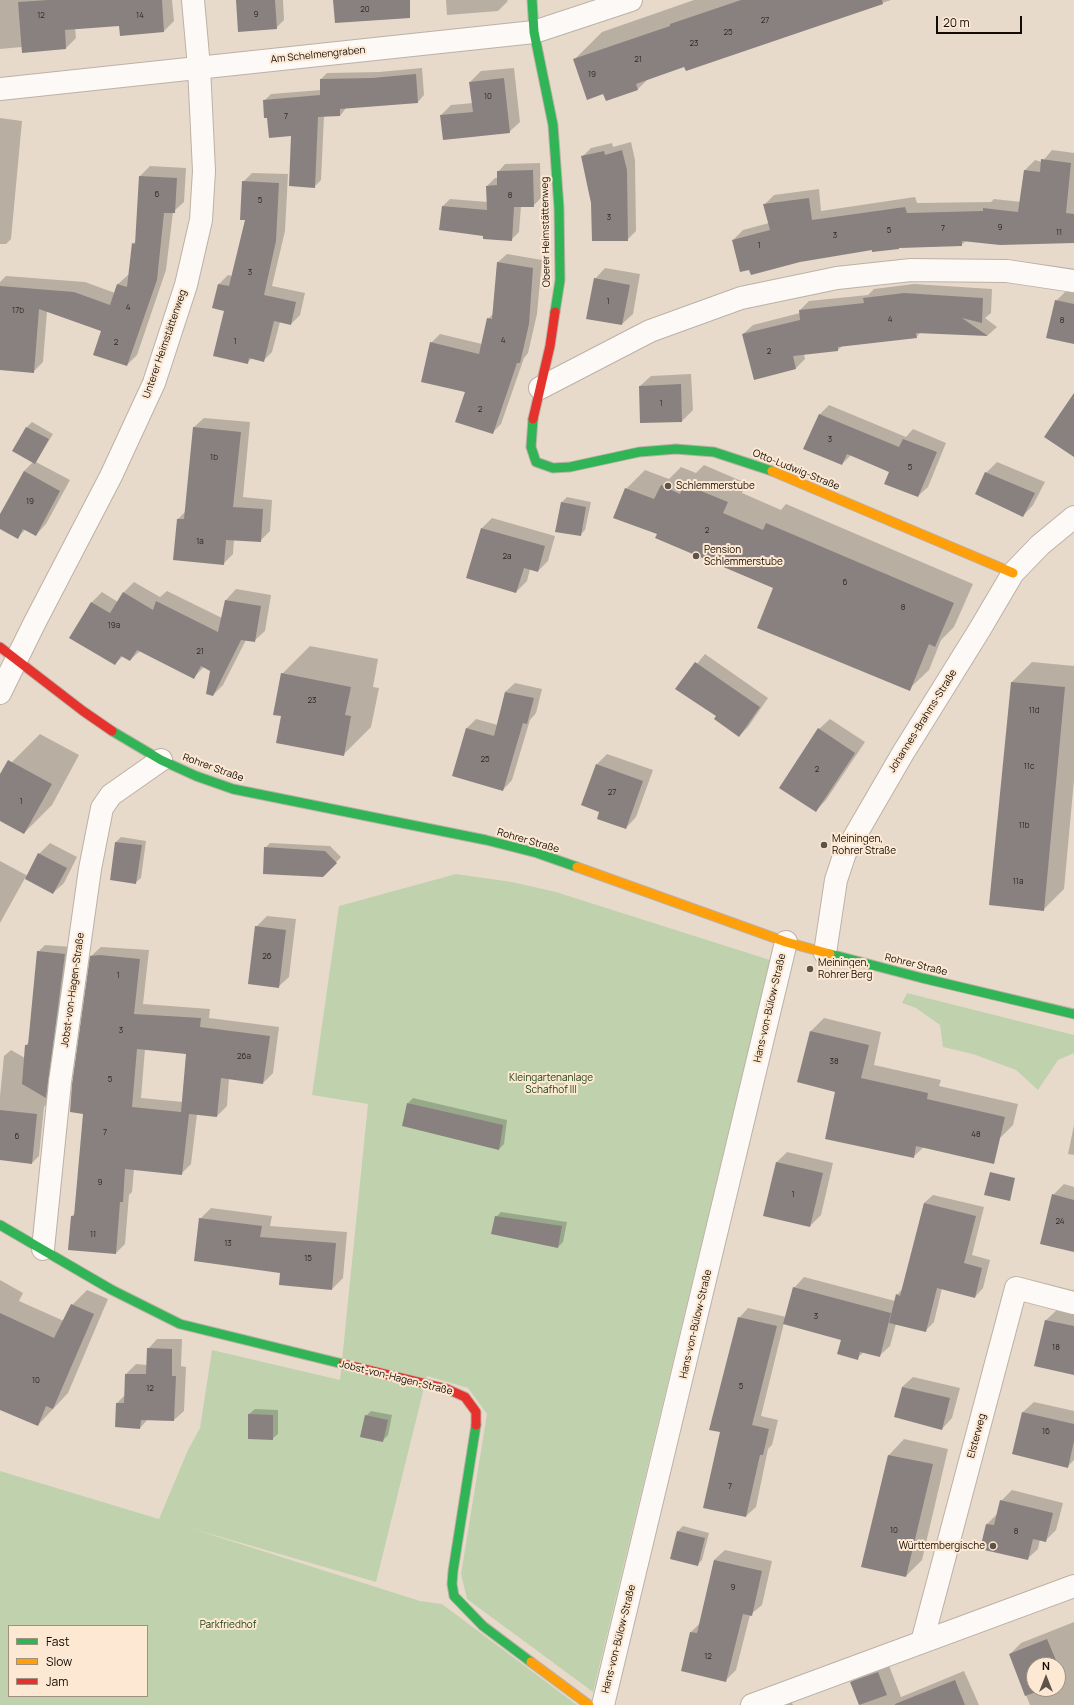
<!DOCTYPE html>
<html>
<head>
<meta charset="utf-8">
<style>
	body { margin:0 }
	#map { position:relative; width:1074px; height:1705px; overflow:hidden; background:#e8dacb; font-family:Manrope,sans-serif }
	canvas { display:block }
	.legend { position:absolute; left:8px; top:1625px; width:140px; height:72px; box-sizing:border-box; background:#fde9d3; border:1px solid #9f9080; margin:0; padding:5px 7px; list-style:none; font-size:12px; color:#130b03 }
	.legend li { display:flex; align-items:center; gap:8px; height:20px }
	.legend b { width:20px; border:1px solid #9f9080 }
	.north { position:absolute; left:1026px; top:1657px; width:40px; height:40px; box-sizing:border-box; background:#fde9d3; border:1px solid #9f9080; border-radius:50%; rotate:0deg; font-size:11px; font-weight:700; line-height:16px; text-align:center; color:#130b03 }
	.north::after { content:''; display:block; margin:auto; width:14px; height:18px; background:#5e5349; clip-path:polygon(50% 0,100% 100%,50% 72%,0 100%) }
	.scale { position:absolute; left:936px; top:16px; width:86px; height:18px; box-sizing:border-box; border:2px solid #130b03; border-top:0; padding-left:5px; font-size:12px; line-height:14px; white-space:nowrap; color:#130b03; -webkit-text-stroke:3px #fde9d3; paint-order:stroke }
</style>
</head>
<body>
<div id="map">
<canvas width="1074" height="1705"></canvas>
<ul class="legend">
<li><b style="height:5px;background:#30b455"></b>Fast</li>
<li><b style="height:5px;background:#ff9f0a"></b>Slow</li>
<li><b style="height:5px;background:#e5322d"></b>Jam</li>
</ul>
<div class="north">N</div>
<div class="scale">20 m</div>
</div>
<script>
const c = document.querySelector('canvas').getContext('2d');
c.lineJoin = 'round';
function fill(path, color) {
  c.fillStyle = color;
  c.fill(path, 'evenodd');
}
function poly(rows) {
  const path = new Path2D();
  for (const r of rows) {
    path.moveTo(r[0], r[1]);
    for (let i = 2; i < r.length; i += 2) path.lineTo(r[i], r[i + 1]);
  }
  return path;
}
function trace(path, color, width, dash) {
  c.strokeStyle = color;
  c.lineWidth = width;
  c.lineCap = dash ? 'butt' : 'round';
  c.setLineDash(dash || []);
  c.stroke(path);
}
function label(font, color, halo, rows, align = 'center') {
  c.font = font + ' Manrope,sans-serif';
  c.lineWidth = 4;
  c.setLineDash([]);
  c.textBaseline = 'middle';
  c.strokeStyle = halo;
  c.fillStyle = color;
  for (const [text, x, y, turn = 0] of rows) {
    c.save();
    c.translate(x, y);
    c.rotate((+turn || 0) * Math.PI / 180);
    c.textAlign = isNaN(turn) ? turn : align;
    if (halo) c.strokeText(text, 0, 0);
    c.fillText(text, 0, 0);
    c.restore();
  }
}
const green = poly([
	[456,874,512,882,556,892,770,960,593,1692,467,1599,461,1574,487,1414,468,1388,427,1376,376,1582,190,1528,420,1601,442,1604,577,1705,0,1705,0,1471,159,1519,188,1450,200,1428,212,1350,340,1380,368,1104,312,1095,339,906],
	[9,1626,147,1626,147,1696,9,1696],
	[907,993,1074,1035,1074,1053,1058,1060,1038,1090,1016,1070,973,1054,943,1047,940,1025,916,1008,902,1003]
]);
const shadow = poly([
	[0,0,172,0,174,21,164,31,120,24,75,28,76,38,66,48,22,47,0,49],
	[237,0,283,0,284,20,276,28],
	[446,0,507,0,508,1,498,11,447,15],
	[694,0,891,0,686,70,685,66,648,79,638,89,604,93,574,60,602,32],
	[422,68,424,95,418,102,346,108,340,116,324,116,321,180,314,187,292,134,268,117,264,101,271,94,321,90,321,79,327,73,379,72],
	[514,68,520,122,509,132,441,115,451,105,473,103,470,82,481,71],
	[0,118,22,121,11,239,6,244,0,244],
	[631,142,635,160,636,231,627,240,592,203,582,157,591,148,612,143,613,147],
	[1052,150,1074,153,1074,242,966,241,961,245,872,249,733,240,743,230,769,223,764,205,774,195,819,189,821,211,915,197,917,203,991,202,994,199,1021,202,1025,170,1035,160,1042,162],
	[540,163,541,198,533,206,521,206,519,232,511,240,484,235,442,207,450,199,488,202,487,186,495,178,498,178,498,172,505,164],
	[150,166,186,168,184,202,173,212,166,270,137,355,127,365,102,331,47,311,43,362,33,372,0,369,0,282,6,276,85,282,115,293,118,284,128,275,130,275,133,244,137,240,140,176],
	[252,173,288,174,285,231,272,286,305,293,300,315,291,324,280,322,272,352,263,361,252,358,247,363,225,311,219,284,228,275,232,276,246,219,243,182],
	[507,254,542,260,537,314,528,353,524,358,501,424,492,433,466,391,431,343,440,334,482,344,488,319,494,313,498,262],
	[605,268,640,274,633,314,622,324,595,279],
	[914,284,992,289,991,313,985,318,997,327,988,335,921,332,916,337,842,346,838,350,804,354,805,359,796,368,743,334,753,325,800,313,800,310,809,301,868,295,874,289],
	[1066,291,1074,293,1074,343,1056,301],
	[691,374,693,410,682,421,641,422,640,386,651,376],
	[829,405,906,437,913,429,946,443,928,487,918,496,890,471,851,455,842,464,819,415],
	[204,418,250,422,243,497,272,500,270,531,260,541,234,539,233,554,223,564,178,519,186,511,194,427],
	[32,422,53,434,36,462,70,480,46,524,36,535,26,529,18,537,0,528,0,516,24,471,33,462,13,451,27,427],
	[997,462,1045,482,1033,505,1023,516,986,473],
	[704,465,746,483,742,493,781,510,786,504,973,584,954,627,941,640,929,670,909,689,774,587,658,533,626,489,645,470,669,479,681,467,696,473],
	[567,497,591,502,585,530,580,535,562,502],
	[492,518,555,536,548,561,538,571,530,569,527,581,516,592,482,528],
	[134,582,160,597,167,591,222,618,226,600,236,589,271,595,265,631,254,641,246,640,223,685,213,695,212,671,204,667,194,677,140,651,130,660,123,656,115,664,91,603,102,592,118,602,124,592],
	[310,646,378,659,373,687,379,688,371,727,343,755,282,716,282,674],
	[705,654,768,698,748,727,739,736,717,716,677,688],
	[1032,662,1074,666,1074,780,1064,889,1043,910,1012,682],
	[515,683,542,689,536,713,530,720,512,780,503,790,467,728,476,719,498,725,505,692],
	[830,719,865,742,826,800,815,811,819,729],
	[40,734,79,755,52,805,24,833,0,820,0,779,12,762],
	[607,754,653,770,636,817,626,828,601,811,597,764],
	[121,837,146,841,141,878,135,883,111,879,116,842],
	[50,843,77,857,64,883,53,893,25,878,0,923,0,861,28,876,39,854],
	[270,843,330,846,341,857,323,876,265,848],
	[267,916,296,919,289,977,278,987,256,927],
	[45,945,72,947,51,1100,44,1107,39,1156,32,1163,0,1159,0,1096,4,1056,11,1050,25,1058,26,1045,29,1042,38,952],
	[101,947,149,950,143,1004,210,1009,209,1018,279,1027,273,1073,263,1083,229,1078,227,1106,217,1116,197,1114,191,1164,181,1174,134,1169,132,1192,129,1195,125,1244,116,1253,72,1216,75,1213,84,1113,91,956],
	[145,1049,187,1053,183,1102,141,1098],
	[824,1018,881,1032,874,1065,941,1080,939,1086,1018,1104,1013,1125,1000,1138,924,1147,913,1157,837,1091,811,1031],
	[413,1098,507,1120,504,1144,499,1149,408,1103],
	[1074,1125,1074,1155,1068,1154],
	[787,1152,833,1163,821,1215,810,1226,777,1162],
	[1064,1184,1074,1187,1074,1251,1053,1195],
	[933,1195,984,1207,972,1255,990,1260,983,1288,975,1297,942,1288,934,1322,925,1331,896,1324,890,1346,879,1356,864,1352,857,1358,842,1339,784,1323,761,1416,778,1420,772,1445,768,1449,756,1507,746,1516,721,1431,739,1318,748,1308,786,1317,794,1288,804,1277,895,1301,897,1295,903,1288,924,1203],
	[211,1208,272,1216,270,1226,347,1232,343,1278,332,1289,281,1272,200,1219],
	[501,1212,567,1222,563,1242,558,1247,496,1217],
	[0,1280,23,1293,19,1301,64,1321,72,1305,87,1290,108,1299,68,1393,38,1425,0,1409],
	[1057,1310,1074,1314,1074,1374,1046,1320],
	[157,1339,182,1339,181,1366,186,1367,184,1411,174,1420,148,1419,140,1428,117,1403,125,1395,126,1374,136,1364,147,1365,148,1349],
	[913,1377,960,1388,952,1418,942,1429,902,1387],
	[1034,1402,1074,1411,1074,1460,1067,1467,1023,1412],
	[255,1409,278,1410,278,1434,272,1439,249,1414],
	[371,1411,392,1415,388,1435,383,1440,366,1416],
	[904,1439,948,1449,922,1560,906,1576,889,1455],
	[1012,1490,1063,1503,1056,1530,1045,1541,1040,1539,1038,1549,1027,1559,981,1548,987,1524,998,1513,1001,1501],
	[683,1526,709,1533,702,1560,697,1565,678,1531],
	[725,1550,772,1561,762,1605,750,1615,736,1670,725,1681,691,1632,700,1623,714,1560],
	[1074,1622,1074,1705,1030,1705,1010,1654,1021,1643],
	[1034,1665,1058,1665,1058,1689,1034,1689],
	[888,1663,901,1697,964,1671,979,1705,860,1705,851,1682,861,1673],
	[791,1701,793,1705,781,1705]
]);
const building = poly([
	[48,0,162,0,164,32,120,36,119,26,65,30,66,49,22,53,18,2],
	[236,0,275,0,277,29,238,32],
	[333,0,410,0,410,18,335,23],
	[741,0,882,0,883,4,686,71,684,67,636,84,638,90,606,101,603,94,587,100,573,59,670,26,670,24],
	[416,74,418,103,340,109,340,116,318,117,315,188,289,186,291,136,269,138,267,118,264,118,263,100,320,95,320,79,372,78],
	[504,78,510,133,443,140,440,115,473,112,469,82],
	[622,150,627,170,628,241,592,241,591,203,581,156,604,151,605,155],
	[1041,159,1071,163,1066,213,1074,214,1074,243,1000,245,962,241,962,246,899,248,899,249,872,252,872,250,800,262,751,275,749,270,740,272,732,240,770,230,763,204,809,198,812,220,905,207,907,213,983,211,983,208,1018,212,1024,170,1040,172],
	[533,170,534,207,514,207,512,241,483,239,483,236,439,230,442,206,487,210,486,186,497,185,497,171],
	[139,176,177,178,175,213,164,213,157,280,127,366,93,355,101,331,39,309,34,373,0,370,0,286,74,292,110,305,117,284,127,287,132,243,135,244],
	[242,181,279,183,276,241,264,295,296,302,291,325,274,321,264,362,249,358,248,364,213,356,224,311,212,308,218,284,229,286,245,220,240,220],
	[497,262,533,268,529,324,520,363,517,363,493,434,455,422,465,392,421,382,430,342,479,354,487,318,492,319],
	[594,278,630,285,622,325,586,319],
	[904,293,983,298,982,323,962,318,988,336,916,333,917,338,838,347,838,351,793,356,796,369,754,380,742,334,800,320,799,310,864,303,863,298],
	[1055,300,1074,304,1074,344,1046,338],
	[681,384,682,422,640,423,639,386],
	[1074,393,1074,457,1044,437],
	[819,414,899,447,903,439,937,452,918,497,884,484,889,472,847,454,842,465,803,449],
	[26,427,49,439,35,464,12,451],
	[193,427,241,432,233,507,263,509,261,542,226,540,224,565,173,560,177,519,184,519],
	[24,471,60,491,36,536,23,529,18,539,0,529,0,514],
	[985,472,1035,493,1023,517,975,494],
	[684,484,728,502,723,513,763,530,766,523,954,603,935,647,929,644,910,691,757,628,773,588,655,538,657,534,613,518,625,488,654,499,661,485,680,494],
	[561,502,586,507,581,536,555,532],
	[481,528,545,546,538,572,524,568,516,593,466,578],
	[123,592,153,610,156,601,218,632,225,600,261,606,255,642,241,640,213,696,206,694,210,671,201,666,194,679,137,650,130,661,121,656,115,665,69,638,91,602,110,613],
	[695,662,760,707,739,737,714,719,716,716,675,689],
	[281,673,351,687,345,715,351,716,344,756,276,743,281,716,273,715],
	[1011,682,1065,687,1044,911,989,905],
	[505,692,534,698,527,724,523,723,503,791,452,776,466,728,494,736],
	[818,728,855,753,816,812,779,788],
	[8,760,52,784,24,834,0,821,0,774],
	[596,764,643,781,626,829,597,819,599,812,581,805],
	[115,842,142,845,136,884,110,880],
	[264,847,325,851,337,863,323,877,263,874],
	[38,853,67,868,53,894,25,879],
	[255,926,286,930,279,988,248,984],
	[37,951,65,954,46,1098,22,1084,25,1045,28,1045],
	[100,955,140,959,134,1014,201,1018,200,1027,270,1036,263,1084,221,1078,217,1117,189,1114,182,1175,125,1169,123,1202,120,1202,116,1254,68,1250,71,1216,74,1216,83,1114,70,1112,72,1084,90,956],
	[137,1049,186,1054,181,1112,132,1107],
	[810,1031,869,1045,861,1078,928,1093,927,1099,1005,1117,994,1164,916,1146,914,1158,825,1139,835,1092,797,1082],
	[407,1103,503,1125,499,1150,402,1126],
	[0,1110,37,1114,32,1164,0,1160],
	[776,1162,823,1173,810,1227,763,1216],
	[990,1172,1015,1178,1010,1201,984,1195],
	[1052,1194,1074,1200,1074,1252,1040,1244],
	[924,1203,976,1216,964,1263,982,1268,975,1298,937,1288,926,1332,889,1323,896,1294,900,1296],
	[495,1216,562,1226,558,1248,491,1234],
	[199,1218,262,1226,260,1237,336,1243,332,1290,279,1285,280,1273,194,1261],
	[793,1287,891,1313,880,1357,860,1352,858,1360,837,1354,841,1340,783,1324],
	[71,1304,94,1314,53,1409,46,1406,38,1426,0,1410,0,1313,54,1338],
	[738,1317,777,1326,752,1425,769,1429,763,1455,760,1455,746,1517,703,1508,720,1432,709,1430],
	[1045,1320,1074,1326,1074,1375,1034,1366],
	[147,1348,172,1349,172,1376,176,1376,174,1421,141,1420,140,1429,115,1427,116,1403,124,1403,125,1374,146,1374],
	[902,1387,950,1398,942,1430,894,1417],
	[1022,1412,1074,1424,1074,1441,1068,1468,1012,1454],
	[248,1414,273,1415,273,1440,248,1439],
	[365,1415,388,1420,383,1442,360,1437],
	[888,1455,933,1464,906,1577,861,1567],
	[1000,1500,1053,1513,1046,1542,1033,1539,1028,1560,980,1549,986,1524,994,1525],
	[677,1531,705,1538,698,1566,670,1559],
	[714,1560,762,1571,752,1616,743,1614,726,1682,681,1671,690,1632,697,1633],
	[1047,1639,1058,1665,1034,1665,1034,1689,1045,1689,1025,1696,1009,1654],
	[1058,1666,1064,1682,1058,1684],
	[878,1672,887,1695,859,1705,850,1682],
	[955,1680,965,1705,895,1705,895,1704]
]);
const street = poly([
	[0,89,534,32,631,0],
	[540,388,650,331,741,298,837,278,911,270,1007,271,1074,281],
	[0,693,35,622,111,476,154,383,186,285,201,220,204,171,199,67,193,0],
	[825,953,836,880,845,853,903,753,980,629,1013,573,1040,545,1074,517],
	[43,1249,60,1082,90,869,102,808,111,795,161,760],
	[922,1642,1016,1288,1074,1303],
	[603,1705,786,942],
	[752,1705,1074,1586]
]);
const fast = poly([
	[532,0,534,32,553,125,559,208,560,280,555,312],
	[533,419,531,447,536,462,553,468,570,467,639,452,676,449,714,452,772,471],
	[112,731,161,760,196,776,233,789,486,840,537,853,577,867],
	[830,954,922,978,1074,1014],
	[0,1225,112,1290,180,1324,343,1364],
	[476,1425,453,1571,452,1584,454,1596,483,1626,531,1662]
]);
const slow = poly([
	[772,471,1013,573],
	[577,867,786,942,830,954],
	[531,1662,589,1705]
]);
const jam = poly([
	[533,419,550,346,555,312],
	[0,647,83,711,112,731],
	[343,1364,447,1389,465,1397,476,1412,476,1425]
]);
const markers = [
	[668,486,4,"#5e5349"],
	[696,556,4,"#5e5349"],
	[824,845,4,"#5e5349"],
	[810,969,4,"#5e5349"],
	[993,1546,4,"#5e5349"]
];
const numberNames = [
	["20",365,10],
	["9",256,15],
	["12",41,16],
	["14",140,16],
	["27",765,21],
	["25",728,33],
	["23",694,44],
	["21",638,60],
	["19",592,75],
	["10",488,97],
	["7",286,117],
	["6",157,195],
	["8",510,196],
	["5",260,201],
	["3",609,218],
	["9",1000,228],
	["7",943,229],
	["5",889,231],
	["11",1059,233],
	["3",835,236],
	["1",759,246],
	["3",250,273],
	["1",608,302],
	["4",128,308],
	["17b",18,311],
	["4",890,320],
	["8",1062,321],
	["4",503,341],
	["1",235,342],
	["2",116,343],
	["2",769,352],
	["1",661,404],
	["2",480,410],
	["3",830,440],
	["1b",214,458],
	["5",910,468],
	["19",30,502],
	["2",707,531],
	["1a",200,542],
	["2a",507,557],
	["6",845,583],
	["8",903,608],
	["19a",114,626],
	["21",200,652],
	["23",312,701],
	["11d",1034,711],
	["25",485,760],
	["11c",1029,767],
	["2",817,770],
	["27",612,793],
	["1",21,802],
	["11b",1024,826],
	["11a",1018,882],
	["26",267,957],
	["1",118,976],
	["3",121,1031],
	["26a",244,1057],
	["38",834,1062],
	["5",110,1080],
	["7",105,1133],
	["48",976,1135],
	["6",17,1137],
	["9",100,1183],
	["1",793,1195],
	["24",1060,1222],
	["11",93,1235],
	["13",228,1244],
	["15",308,1259],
	["3",816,1317],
	["18",1056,1348],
	["10",36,1381],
	["5",741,1387],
	["12",150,1389],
	["16",1046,1432],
	["7",730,1487],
	["10",894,1531],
	["8",1016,1532],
	["9",733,1588],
	["12",708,1657]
];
const streetNames = [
	["Am Schelmengraben",318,55,-6],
	["Oberer Heimstättenweg",546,232,-91],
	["Unterer Heimstättenweg",165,344,-71],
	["Otto-Ludwig-Straße",796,470,22],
	["Johannes-Brahms-Straße",923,721,-58],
	["Rohrer Straße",213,768,20],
	["Rohrer Straße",528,841,16],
	["Rohrer Straße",916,965,14],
	["Jobst-von-Hagen-Straße",73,990,-82],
	["Hans-von-Bülow-Straße",770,1008,-77],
	["Hans-von-Bülow-Straße",696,1324,-77],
	["Jobst-von-Hagen-Straße",396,1378,14],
	["Elsterweg",977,1436,-75],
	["Hans-von-Bülow-Straße",619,1639,-76]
];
const poiNames = [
	["Schlemmerstube",676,486],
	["Pension",704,550],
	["Schlemmerstube",704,562],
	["Meiningen,",832,839],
	["Rohrer Straße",832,851],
	["Meiningen,",818,963],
	["Rohrer Berg",818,975],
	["Württembergische",985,1546,"right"]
];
const parkNames = [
	["Kleingartenanlage",551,1078],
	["Schafhof III",551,1090],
	["Parkfriedhof",228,1625]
];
fill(green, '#bfd2ad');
fill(shadow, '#0003');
fill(building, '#89817f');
trace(street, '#bcb1a5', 24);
trace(fast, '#bcb1a5', 11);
trace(slow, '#bcb1a5', 11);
trace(jam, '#bcb1a5', 11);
trace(street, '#fcf9f7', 22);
trace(fast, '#30b455', 9);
trace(slow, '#ff9f0a', 9);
trace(jam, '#e5322d', 9);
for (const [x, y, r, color] of markers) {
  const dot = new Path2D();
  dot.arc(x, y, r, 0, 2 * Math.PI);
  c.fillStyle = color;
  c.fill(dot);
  trace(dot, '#fde9d3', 1.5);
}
label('8px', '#302822', null, numberNames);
label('10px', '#130b03', '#fde9d3', streetNames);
label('10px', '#130b03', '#fde9d3', poiNames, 'left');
label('10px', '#153d0c', '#fde9d3', parkNames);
</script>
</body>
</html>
